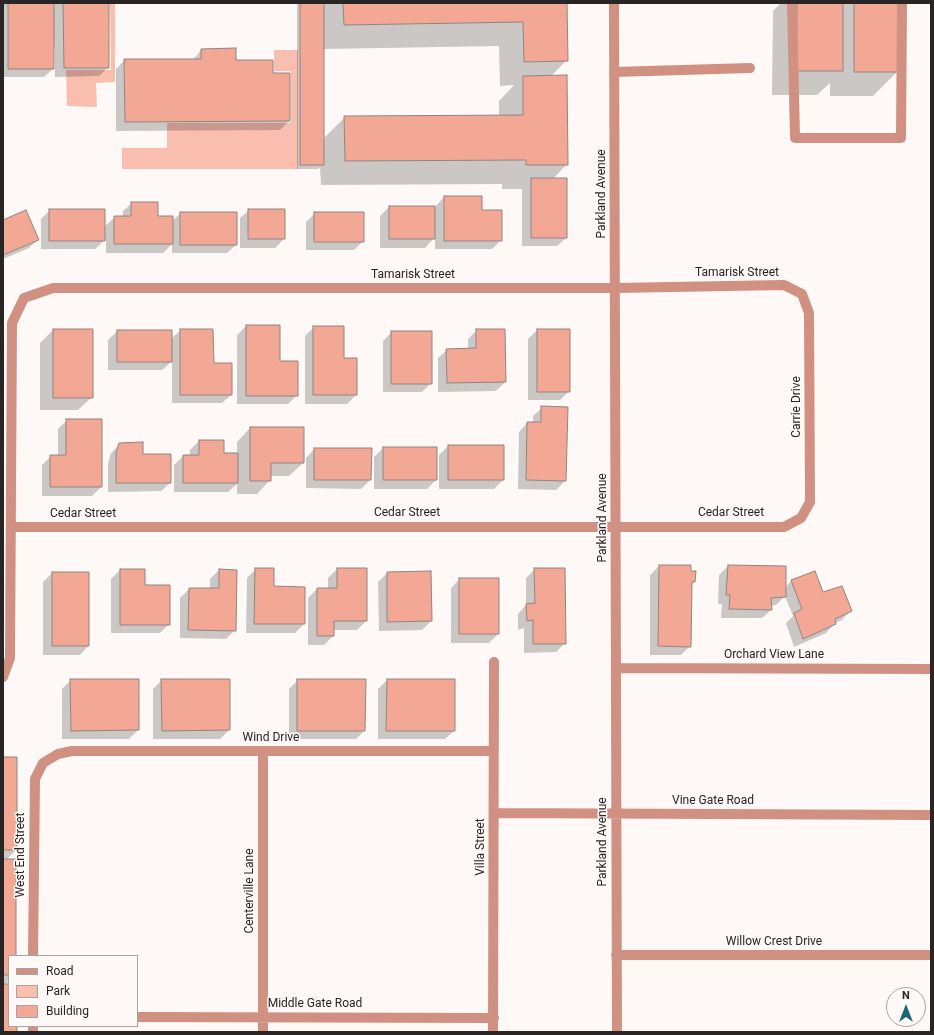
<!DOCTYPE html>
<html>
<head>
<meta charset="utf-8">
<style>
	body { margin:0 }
	#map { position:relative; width:934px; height:1035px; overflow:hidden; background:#fef9f7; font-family:Roboto,sans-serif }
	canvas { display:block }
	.frame { position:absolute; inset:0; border:4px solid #292524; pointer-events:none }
	.legend { position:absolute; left:8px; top:955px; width:130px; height:72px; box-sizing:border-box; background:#fef9f7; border:1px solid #a9a4a3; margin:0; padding:5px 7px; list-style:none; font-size:12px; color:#292524 }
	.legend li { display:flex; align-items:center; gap:8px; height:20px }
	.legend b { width:20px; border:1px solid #a9a4a3 }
	.north { position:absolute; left:886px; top:987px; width:40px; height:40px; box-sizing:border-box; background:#fef9f7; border:1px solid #a9a4a3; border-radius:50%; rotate:0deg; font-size:11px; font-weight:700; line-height:16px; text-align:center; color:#292524 }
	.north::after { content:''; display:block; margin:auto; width:14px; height:18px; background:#1d6573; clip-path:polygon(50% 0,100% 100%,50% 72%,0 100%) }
</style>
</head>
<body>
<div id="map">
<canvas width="934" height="1035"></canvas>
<div class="frame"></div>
<ul class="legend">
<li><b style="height:5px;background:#d09182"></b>Road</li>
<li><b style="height:11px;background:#fabeaf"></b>Park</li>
<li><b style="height:11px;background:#f3a795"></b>Building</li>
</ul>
<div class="north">N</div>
</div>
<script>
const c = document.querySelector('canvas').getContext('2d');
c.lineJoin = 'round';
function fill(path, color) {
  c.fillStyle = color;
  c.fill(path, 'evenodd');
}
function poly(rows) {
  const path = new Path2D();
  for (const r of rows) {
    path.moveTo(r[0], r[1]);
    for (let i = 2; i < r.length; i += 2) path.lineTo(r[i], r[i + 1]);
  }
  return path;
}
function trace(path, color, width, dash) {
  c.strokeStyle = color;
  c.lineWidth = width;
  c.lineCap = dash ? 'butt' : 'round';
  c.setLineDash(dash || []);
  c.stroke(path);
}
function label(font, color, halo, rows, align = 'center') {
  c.font = font + ' Roboto,sans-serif';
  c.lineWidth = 3;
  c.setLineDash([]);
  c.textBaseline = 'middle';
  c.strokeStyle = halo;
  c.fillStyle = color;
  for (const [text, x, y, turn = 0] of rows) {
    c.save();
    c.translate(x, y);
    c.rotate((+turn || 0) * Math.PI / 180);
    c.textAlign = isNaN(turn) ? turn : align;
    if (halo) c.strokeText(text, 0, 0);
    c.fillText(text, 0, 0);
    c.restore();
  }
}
const green = poly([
	[110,3,115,3,115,82,96,83,97,107,67,106,66,70,111,70],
	[274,50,298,50,298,169,122,169,122,148,167,148,167,123,291,123,291,71,274,71]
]);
const shadow = poly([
	[3,3,108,3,108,67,99,76,55,77,55,47,53,47,53,69,44,77,3,77],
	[297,3,566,3,567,60,551,76,567,164,553,179,566,238,557,246,522,246,522,189,502,189,502,184,321,185,320,167,318,169,297,169],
	[499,46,500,86,514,85,499,101,499,116,345,117,323,139,323,49],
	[781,3,897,3,897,72,873,96,830,96,830,83,817,95,772,95,773,11],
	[201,50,272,74,289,121,280,130,116,131,116,69,125,60,193,60],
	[444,197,481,211,501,240,492,249,435,249,435,237,425,248,380,248,380,216,389,207,435,207],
	[132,203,157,217,172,221,181,213,236,245,227,253,172,253,172,244,163,253,106,253,106,239,95,249,41,249,41,219,50,210,104,227,115,217,123,217,123,211],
	[249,210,284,239,275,248,240,248,240,218],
	[315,213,363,241,354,250,306,250,306,222],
	[3,221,37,240,29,248,3,259],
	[246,326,279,326,279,362,297,395,288,404,237,404,237,335],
	[314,327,343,359,356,395,347,404,305,404,305,336],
	[53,330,92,397,78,410,40,410,40,343],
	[181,330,213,364,231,395,222,403,172,403,172,361,162,370,108,370,108,340,117,331,171,339],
	[477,330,505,382,496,391,438,392,438,358,447,350,468,349,468,339],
	[537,330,569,391,560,400,528,400,528,339],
	[392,332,431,383,422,392,383,392,383,341],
	[542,408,565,481,556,490,518,489,519,432,527,423,533,423,533,416],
	[67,420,101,420,101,487,92,496,42,496,42,465,51,456,58,456,58,429],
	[250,428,303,428,303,463,289,476,270,476,270,480,257,494,237,494,237,484,228,492,174,492,174,465,183,456,190,456,190,450,199,441,223,454,237,454,237,442],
	[120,444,142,455,170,483,161,491,108,492,108,463,111,453],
	[448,446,503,480,494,489,439,489,439,455],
	[383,448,436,448,436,480,427,489,374,489,374,457],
	[314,449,370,480,361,489,306,488,306,458],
	[659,566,695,572,694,582,690,586,690,646,681,655,650,655,650,575],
	[728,566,785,588,791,581,815,573,823,593,850,611,842,620,835,623,826,633,794,647,786,623,793,616,785,596,776,605,770,606,771,610,762,618,721,618,722,604,718,604,719,575],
	[256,569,273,587,304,588,304,624,295,633,246,633,247,578],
	[337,569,366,621,357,630,333,630,333,636,324,645,308,645,308,598,317,589,328,589,328,578],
	[535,569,565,643,556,652,524,653,524,628,518,630,518,614,526,605,526,578],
	[120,570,144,586,169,624,160,633,111,633,111,579],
	[219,570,235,630,226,639,180,638,180,598,189,589,210,589,210,579],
	[430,572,431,621,422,630,379,631,378,582,387,573],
	[52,573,88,573,88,646,80,655,43,655,43,582],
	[460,579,498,634,489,643,451,643,451,588],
	[71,680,138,730,129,739,62,739,62,689],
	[162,680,229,730,220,739,153,739,153,689],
	[298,680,364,731,356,739,289,739,289,689],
	[387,680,454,731,445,739,378,739,378,689],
	[3,758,16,850,6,860,15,956,9,956,9,981,5,985,9,985,9,1026,16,1026,16,1032,3,1032]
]);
const building = poly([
	[8,3,54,3,54,69,8,69,8,3],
	[63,3,109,3,109,68,64,68,63,3],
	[300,3,324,3,324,165,300,165,300,3],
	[343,3,567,3,568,61,524,62,523,22,344,25,343,3],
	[797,3,843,3,843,71,796,71,797,3],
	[854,3,898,3,898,72,854,72,854,3],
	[236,48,236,60,273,60,273,73,290,73,290,121,125,122,124,59,201,59,201,49,236,48],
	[567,75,568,165,526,165,526,160,345,161,344,116,523,115,523,76,567,75],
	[531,178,567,178,567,238,531,238,531,178],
	[444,196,482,196,482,210,502,210,502,241,444,241,444,196],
	[131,202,158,202,158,216,173,216,173,244,114,244,114,216,131,216,131,202],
	[389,206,435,206,435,239,389,239,389,206],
	[49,209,105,209,105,241,49,241,49,209],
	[248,209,285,209,285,239,248,239,248,209],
	[26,210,39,240,3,255,3,220,26,210],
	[180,212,237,212,237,245,180,245,180,212],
	[314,212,364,212,364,242,314,242,314,212],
	[246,325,280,325,280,361,298,361,298,396,246,396,246,325],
	[313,326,344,326,344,358,357,358,357,395,313,395,313,326],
	[53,329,93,329,93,398,53,398,53,329],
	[180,329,213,329,214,363,232,363,232,395,180,395,180,329],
	[476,329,505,329,506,382,447,383,446,349,476,348,476,329],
	[537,329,570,329,570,392,537,392,537,329],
	[117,330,172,330,172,362,117,362,117,330],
	[391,331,432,331,432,384,391,384,391,331],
	[541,406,568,407,566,481,526,480,527,422,541,422,541,406],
	[66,419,102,419,102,487,50,487,50,455,66,455,66,419],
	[250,427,304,427,304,463,271,463,271,481,250,481,250,427],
	[199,440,224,440,224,453,238,453,238,483,183,483,183,455,199,455,199,440],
	[143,442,143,454,171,454,171,483,116,483,116,453,119,443,143,442],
	[448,445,504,445,504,480,448,480,448,445],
	[383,447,437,447,437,480,383,480,383,447],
	[314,448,372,448,371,480,314,480,314,448],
	[659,565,691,565,691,571,696,571,695,582,692,582,691,647,658,646,659,565],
	[728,565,786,566,786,597,771,598,772,610,729,609,730,595,726,595,728,565],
	[255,568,274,568,274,586,305,587,305,624,254,624,255,568],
	[337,568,367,568,367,621,334,621,334,636,317,636,317,588,337,588,337,568],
	[534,568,565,568,566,644,533,644,533,620,527,621,526,604,535,603,534,568],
	[120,569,145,569,145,585,170,585,170,625,120,625,120,569],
	[219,569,237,570,236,631,188,630,189,588,219,588,219,569],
	[431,571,432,621,387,622,387,572,431,571],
	[815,571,823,592,842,586,852,611,835,619,836,624,803,639,794,613,802,609,791,580,815,571],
	[52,572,89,572,89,646,52,646,52,572],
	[459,578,499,578,499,634,459,634,459,578],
	[70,679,139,679,139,730,71,731,70,679],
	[161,679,230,679,230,730,162,731,161,679],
	[297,679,366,679,365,731,297,731,297,679],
	[387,679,455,679,455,731,386,731,387,679],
	[3,757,17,757,17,850,3,850,3,757],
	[3,859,16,859,16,956,9,956,9,975,3,975,3,859],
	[3,984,9,984,9,1026,17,1026,17,1032,3,1032,3,984]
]);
const minor = poly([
	[614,3,617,1032],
	[792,3,795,138,901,138,902,3],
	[614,72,750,68],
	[616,668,931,669],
	[3,677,10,658,12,323,24,298,53,288,615,288,784,285,802,294,809,313,810,502,801,518,784,527,12,527],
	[494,813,931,815],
	[616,955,931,955],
	[33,956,35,779,43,763,58,754,72,751,494,751],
	[137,1017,494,1018],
	[33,1032,33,1026],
	[263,1032,263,751],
	[493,1032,494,662]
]);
const streetNames = [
	["Parkland Avenue",602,194,-90],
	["Tamarisk Street",737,273],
	["Tamarisk Street",413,275],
	["Carrie Drive",797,407,-90],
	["Cedar Street",407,513],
	["Cedar Street",731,513],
	["Cedar Street",83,514],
	["Parkland Avenue",603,518,-90],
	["Orchard View Lane",774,655],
	["Wind Drive",271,738],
	["Vine Gate Road",713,801],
	["Parkland Avenue",603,842,-90],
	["Villa Street",481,847,-90],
	["West End Street",21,855,-90],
	["Centerville Lane",250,891,-90],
	["Willow Crest Drive",774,942],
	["Middle Gate Road",315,1004]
];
fill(green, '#fabeaf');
fill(shadow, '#0003');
fill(building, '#f3a795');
trace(building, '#908481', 1);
trace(minor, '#d09182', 10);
label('12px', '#292524', '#fef9f7', streetNames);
</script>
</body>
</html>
